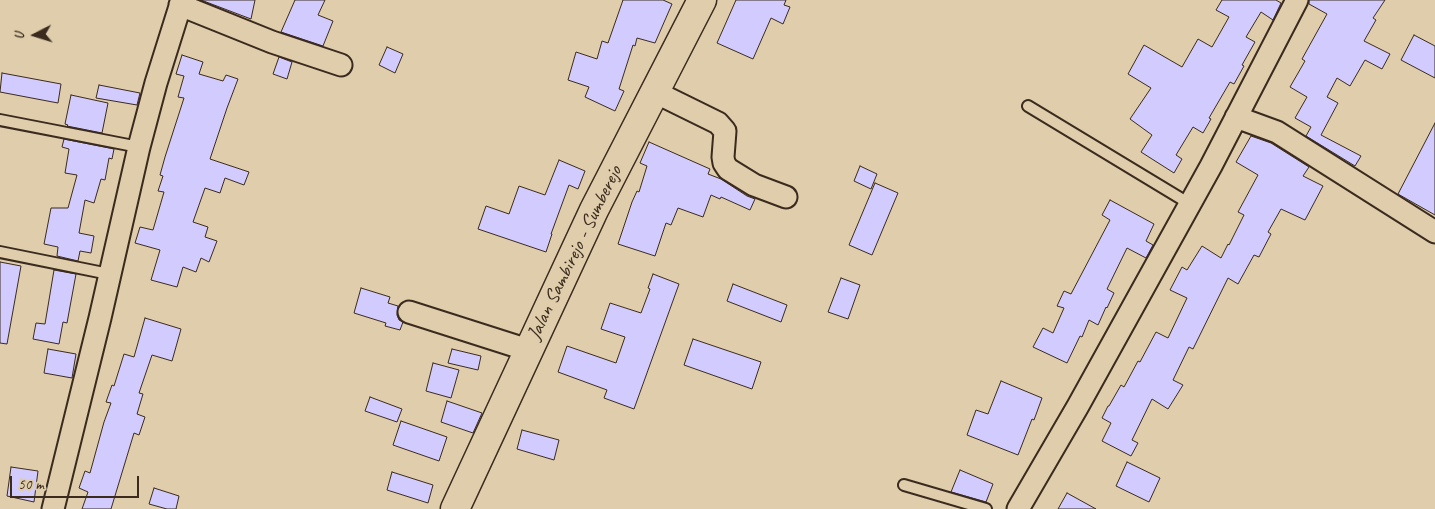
<!DOCTYPE html>
<html>
<head>
<meta charset="utf-8">
<style>
	body { margin:0 }
	#map { position:relative; width:1435px; height:509px; overflow:hidden; background:#dfcdab; font-family:Caveat,sans-serif }
	canvas { display:block }
	.north { position:absolute; left:10px; top:10px; width:50px; height:50px; -webkit-text-stroke:4px #dfcdab; paint-order:stroke; rotate:265deg; font-size:14px; font-weight:700; line-height:20px; text-align:center; color:#3b2a1e }
	.north::after { content:''; display:block; margin:auto; width:18px; height:22px; background:#3b2a1e; clip-path:polygon(50% 0,100% 100%,50% 72%,0 100%) }
	.scale { position:absolute; left:10px; top:476px; width:129px; height:22px; box-sizing:border-box; border:2px solid #3b2a1e; border-top:0; padding-left:6px; font-size:15px; line-height:18px; white-space:nowrap; color:#3b2a1e; -webkit-text-stroke:4px #dfcdab; paint-order:stroke }
</style>
</head>
<body>
<div id="map">
<canvas width="1435" height="509"></canvas>
<div class="north">U</div>
<div class="scale">50 m</div>
</div>
<script>
const c = document.querySelector('canvas').getContext('2d');
c.lineJoin = 'round';
function fill(path, color) {
  c.fillStyle = color;
  c.fill(path, 'evenodd');
}
function poly(rows) {
  const path = new Path2D();
  for (const r of rows) {
    path.moveTo(r[0], r[1]);
    for (let i = 2; i < r.length; i += 2) path.lineTo(r[i], r[i + 1]);
  }
  return path;
}
function trace(path, color, width, dash) {
  c.strokeStyle = color;
  c.lineWidth = width;
  c.lineCap = dash ? 'butt' : 'round';
  c.setLineDash(dash || []);
  c.stroke(path);
}
function label(font, color, halo, rows, align = 'center') {
  c.font = font + ' Caveat,sans-serif';
  c.lineWidth = 4;
  c.setLineDash([]);
  c.textBaseline = 'middle';
  c.strokeStyle = halo;
  c.fillStyle = color;
  for (const [text, x, y, turn = 0] of rows) {
    c.save();
    c.translate(x, y);
    c.rotate((+turn || 0) * Math.PI / 180);
    c.textAlign = isNaN(turn) ? turn : align;
    if (halo) c.strokeText(text, 0, 0);
    c.fillText(text, 0, 0);
    c.restore();
  }
}
const building = poly([
	[201,0,255,0,251,19,201,0],
	[295,0,325,0,318,15,333,21,323,46,281,32,295,0],
	[623,0,663,0,672,4,655,43,637,38,635,46,633,45,619,89,624,91,615,111,585,97,589,87,568,80,576,52,597,59,602,41,608,43,623,0],
	[736,0,786,0,784,5,790,7,783,24,771,18,753,59,717,43,736,0],
	[1222,0,1276,0,1281,3,1273,20,1261,12,1246,37,1255,42,1242,65,1244,66,1234,84,1230,82,1209,118,1211,119,1203,133,1193,127,1176,155,1182,159,1174,173,1141,152,1152,135,1130,119,1151,88,1128,74,1144,45,1182,67,1198,39,1212,47,1229,17,1216,10,1222,0],
	[1309,0,1385,0,1373,18,1376,20,1364,41,1390,54,1382,69,1365,60,1350,86,1337,78,1327,97,1338,103,1321,135,1361,156,1355,166,1306,136,1311,127,1295,118,1307,97,1290,87,1305,61,1302,59,1327,14,1309,4,1309,0],
	[1414,35,1435,46,1435,78,1401,60,1414,35],
	[387,47,403,54,395,73,379,65,387,47],
	[182,55,203,62,199,74,223,81,226,75,238,79,227,108,210,159,249,172,244,185,225,178,220,193,205,188,193,222,208,227,205,237,217,241,209,262,201,258,196,272,183,267,177,287,151,280,160,250,135,243,140,227,153,230,164,192,158,191,163,176,160,175,165,157,184,98,178,97,184,76,176,74,182,55],
	[279,57,292,62,287,79,273,74,279,57],
	[2,73,61,84,58,103,0,92,2,73],
	[99,85,140,93,137,105,96,98,99,85],
	[71,95,108,103,102,133,67,126,68,125,65,124,71,95],
	[1435,123,1435,215,1398,194,1435,123],
	[1251,136,1271,143,1309,167,1303,176,1323,186,1305,220,1281,209,1268,232,1271,234,1259,257,1254,255,1238,284,1228,278,1193,349,1189,347,1173,380,1183,385,1168,409,1152,399,1132,440,1138,443,1131,456,1102,441,1111,423,1102,418,1108,406,1109,406,1121,385,1124,387,1138,361,1140,362,1156,332,1168,338,1187,298,1170,290,1182,267,1187,270,1202,246,1221,258,1228,244,1229,245,1244,215,1238,212,1258,175,1236,162,1251,136],
	[64,139,114,149,112,159,109,158,105,180,101,179,94,203,85,200,79,233,94,236,91,253,80,251,78,261,57,256,58,247,44,244,51,208,68,208,77,175,65,173,69,149,62,147,64,139],
	[649,142,710,169,708,174,721,179,747,196,755,199,750,210,721,197,720,199,711,195,703,217,678,208,671,225,666,223,655,256,618,244,632,202,637,191,639,192,647,166,640,163,649,142],
	[559,160,585,171,578,189,569,185,551,234,552,234,546,252,478,229,486,206,509,214,519,186,545,195,559,160],
	[860,166,877,174,871,189,854,181,860,166],
	[875,183,898,193,872,255,849,245,875,183],
	[1110,200,1154,224,1146,241,1153,245,1146,258,1127,248,1107,289,1114,293,1107,308,1106,307,1098,325,1089,320,1082,337,1080,336,1067,363,1033,347,1043,328,1053,333,1064,308,1057,306,1064,291,1071,294,1110,220,1102,215,1110,200],
	[0,262,21,266,7,344,0,343,0,262],
	[54,270,76,274,67,323,63,322,59,344,33,339,36,323,45,324,54,270],
	[653,274,679,284,634,409,604,398,607,390,558,372,567,346,616,363,625,337,601,329,610,303,641,313,650,289,648,288,653,274],
	[841,278,860,285,848,319,828,312,841,278],
	[733,284,787,305,781,322,727,301,733,284],
	[361,288,390,297,388,303,398,306,397,315,399,320,403,322,400,330,385,326,386,323,354,313,361,288],
	[145,318,181,329,172,361,152,355,139,393,143,394,137,414,145,417,139,435,134,433,111,509,82,509,88,492,79,488,85,471,90,473,104,422,111,403,106,402,112,385,114,386,124,354,134,357,145,318],
	[693,339,761,362,752,389,684,365,693,339],
	[48,349,76,354,72,378,44,373,48,349],
	[452,349,481,356,478,370,448,363,452,349],
	[433,363,459,370,451,398,426,391,433,363],
	[1001,381,1042,398,1034,420,1032,419,1018,455,967,435,976,410,988,414,1001,381],
	[370,397,402,409,397,422,365,411,370,397],
	[447,401,482,413,473,433,441,422,447,401],
	[401,421,447,437,439,461,393,445,401,421],
	[522,430,559,440,554,460,517,449,522,430],
	[1127,462,1160,478,1149,502,1116,486,1127,462],
	[11,467,38,471,34,502,7,496,11,467],
	[960,470,993,484,986,502,951,492,960,470],
	[392,472,433,485,428,503,387,490,392,472],
	[154,488,179,496,176,509,167,509,149,504,154,488],
	[1067,493,1096,509,1058,509,1067,493]
]);
const service = poly([
	[1028,106,1190,204],
	[0,120,139,147],
	[0,252,109,274],
	[904,485,986,509]
]);
const minor = poly([
	[180,5,272,42,341,65],
	[655,92,718,123,725,131,723,157,724,163,728,169,754,185,786,197],
	[1236,117,1277,132,1435,232],
	[409,312,528,350],
	[53,509,100,318,139,147,156,83,182,0],
	[1018,509,1078,406,1211,166,1297,0]
]);
const secondary = poly([
	[455,509,594,210,702,0]
]);
const streetNames = [
	["Jalan Sambirejo - Sumberejo",575,253,-64]
];
fill(building, '#d2cbfe');
trace(building, '#3b2a1e', 1);
trace(service, '#3b2a1e', 14);
trace(minor, '#3b2a1e', 25);
trace(secondary, '#3b2a1e', 31);
trace(service, '#dfcdab', 10);
trace(minor, '#dfcdab', 21);
trace(secondary, '#dfcdab', 28);
label('20px', '#3b2a1e', '#dfcdab', streetNames);
</script>
</body>
</html>
